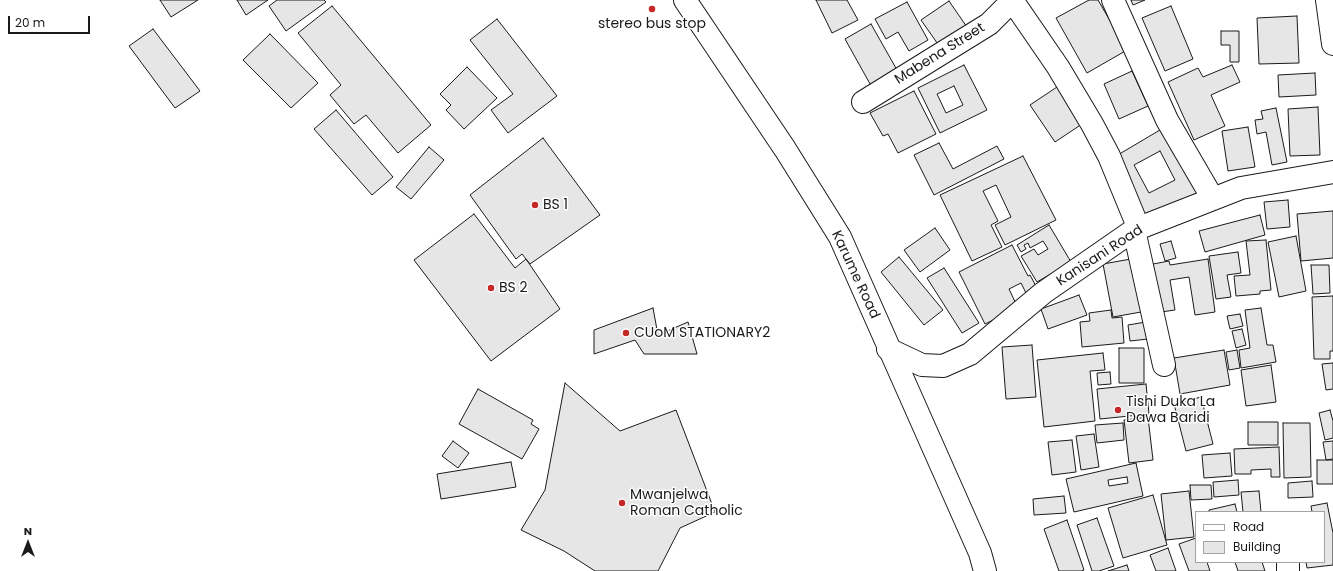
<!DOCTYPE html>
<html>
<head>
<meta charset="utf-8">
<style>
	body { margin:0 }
	#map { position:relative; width:1333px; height:571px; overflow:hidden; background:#fff; font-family:Poppins,sans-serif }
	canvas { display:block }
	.legend { position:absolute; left:1195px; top:511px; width:130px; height:52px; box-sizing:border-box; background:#fff; border:1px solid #a3a3a3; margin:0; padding:5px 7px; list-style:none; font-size:12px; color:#1a1a1a }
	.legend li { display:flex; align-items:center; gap:8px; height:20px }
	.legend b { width:20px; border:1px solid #a3a3a3 }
	.north { position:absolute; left:8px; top:523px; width:40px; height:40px; -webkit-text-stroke:3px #fff; paint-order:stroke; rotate:0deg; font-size:11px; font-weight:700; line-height:16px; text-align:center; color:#1a1a1a }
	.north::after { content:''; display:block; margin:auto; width:14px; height:18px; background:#1a1a1a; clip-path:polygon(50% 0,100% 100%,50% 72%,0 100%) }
	.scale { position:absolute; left:8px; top:16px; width:82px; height:18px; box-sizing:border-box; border:2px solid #1a1a1a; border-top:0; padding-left:5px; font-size:12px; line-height:14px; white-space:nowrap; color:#1a1a1a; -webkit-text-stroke:3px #fff; paint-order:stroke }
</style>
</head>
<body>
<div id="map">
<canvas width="1333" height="571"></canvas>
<ul class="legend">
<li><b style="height:5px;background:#fff"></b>Road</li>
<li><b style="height:11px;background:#e6e6e6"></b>Building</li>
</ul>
<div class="north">N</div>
<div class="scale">20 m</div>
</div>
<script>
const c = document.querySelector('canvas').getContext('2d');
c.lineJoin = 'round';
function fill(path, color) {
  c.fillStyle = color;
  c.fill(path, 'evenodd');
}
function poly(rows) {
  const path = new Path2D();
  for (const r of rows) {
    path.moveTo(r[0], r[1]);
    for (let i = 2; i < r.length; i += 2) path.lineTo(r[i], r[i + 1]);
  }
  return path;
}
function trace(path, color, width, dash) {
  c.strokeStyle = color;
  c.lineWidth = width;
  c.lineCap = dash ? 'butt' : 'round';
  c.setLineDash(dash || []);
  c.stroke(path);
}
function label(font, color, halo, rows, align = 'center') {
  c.font = font + ' Poppins,sans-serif';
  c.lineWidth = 3;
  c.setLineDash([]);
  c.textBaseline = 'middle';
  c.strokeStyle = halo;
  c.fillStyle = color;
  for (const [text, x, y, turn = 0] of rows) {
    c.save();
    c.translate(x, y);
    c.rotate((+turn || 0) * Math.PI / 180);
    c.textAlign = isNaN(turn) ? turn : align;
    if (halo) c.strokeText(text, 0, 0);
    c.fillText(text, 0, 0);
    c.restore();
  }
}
const building = poly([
	[160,0,198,0,171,17,160,0],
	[237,0,268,0,246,15,237,0],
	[277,0,324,0,326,2,286,31,269,6,277,0],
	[816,0,847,0,858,20,832,33,816,0],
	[1089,0,1098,0,1127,50,1087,73,1056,18,1089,0],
	[1131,0,1145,0,1133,5,1131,0],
	[949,1,969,30,942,50,921,20,949,1],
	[907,2,928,40,909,51,898,32,886,39,875,19,907,2],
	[332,6,431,125,398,153,366,115,354,124,330,95,341,85,298,33,332,6],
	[1171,6,1193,59,1165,71,1142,18,1171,6],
	[1297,16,1299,63,1259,64,1257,18,1297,16],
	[497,19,557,96,508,133,491,110,513,94,470,40,497,19],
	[871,24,901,77,874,91,845,39,871,24],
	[153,29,200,91,175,108,129,46,153,29],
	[1221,31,1239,31,1239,62,1230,62,1230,45,1221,45,1221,31],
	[270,34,318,83,291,108,243,60,270,34],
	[964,65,987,110,940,133,918,88,964,65],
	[954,86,963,105,946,113,937,94,954,86],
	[1232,65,1240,82,1211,95,1225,126,1194,140,1168,82,1198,68,1203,77,1232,65],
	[467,67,497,98,464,129,446,110,451,105,440,94,467,67],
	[1132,71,1148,106,1119,119,1104,84,1132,71],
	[1315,73,1316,95,1279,97,1278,75,1315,73],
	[1057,87,1082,124,1055,142,1030,105,1057,87],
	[914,91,936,134,898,153,888,134,883,136,870,113,914,91],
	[1318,107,1320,155,1290,156,1288,109,1318,107],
	[1276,108,1287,162,1272,165,1266,132,1257,134,1255,120,1263,119,1261,111,1276,108],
	[336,110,393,177,372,195,314,129,336,110],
	[1165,127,1203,190,1149,222,1111,159,1165,127],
	[1160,151,1175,180,1149,193,1134,165,1160,151],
	[1248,127,1255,167,1228,171,1222,131,1248,127],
	[543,138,600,215,530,264,522,254,516,259,470,195,543,138],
	[939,143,953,169,997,146,1004,159,934,195,914,155,939,143],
	[429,147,444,160,411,199,396,187,429,147],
	[1023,156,1056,220,1005,245,995,225,1011,217,996,185,983,191,998,221,991,225,1002,247,972,261,940,195,1023,156],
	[1288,200,1290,227,1267,229,1264,202,1288,200],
	[1333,211,1333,258,1301,261,1297,214,1333,211],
	[474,214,515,268,526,259,560,309,491,361,414,260,474,214],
	[1260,215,1265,235,1205,252,1199,231,1260,215],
	[1049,225,1071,262,1037,282,1021,256,1034,249,1038,255,1048,249,1043,241,1030,248,1028,243,1024,245,1026,249,1021,252,1017,245,1049,225],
	[935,228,950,250,920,272,904,250,935,228],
	[1296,236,1306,291,1279,297,1268,242,1296,236],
	[1266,240,1271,290,1260,291,1260,294,1236,296,1234,276,1250,275,1246,241,1266,240],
	[1171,241,1176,258,1165,261,1160,244,1171,241],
	[1012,245,1028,276,1030,275,1037,288,1026,293,1021,283,1009,289,1018,308,985,324,959,272,1012,245],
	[1238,252,1241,273,1227,275,1231,297,1216,299,1209,256,1238,252],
	[899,257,943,310,924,325,881,272,899,257],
	[1131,259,1141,312,1113,317,1103,264,1131,259],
	[1208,259,1215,312,1195,315,1189,277,1170,280,1175,310,1161,312,1153,264,1169,261,1170,265,1208,259],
	[1311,265,1329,265,1330,293,1313,294,1311,265],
	[944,268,979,323,962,333,927,278,944,268],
	[1079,295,1087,315,1048,329,1041,309,1079,295],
	[1333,296,1333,351,1330,351,1330,359,1314,359,1312,297,1333,296],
	[653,308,658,335,688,322,697,354,644,354,635,340,594,354,594,330,653,308],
	[1261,308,1267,345,1273,345,1276,362,1241,368,1239,350,1250,348,1245,310,1261,308],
	[1111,310,1112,318,1122,317,1124,343,1082,347,1080,322,1090,321,1089,313,1111,310],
	[1240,314,1243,326,1230,329,1227,316,1240,314],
	[1146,322,1148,339,1130,341,1128,325,1146,322],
	[1242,329,1246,345,1236,348,1232,331,1242,329],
	[1032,345,1036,397,1006,399,1002,347,1032,345],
	[1119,348,1144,348,1144,383,1119,383,1119,348],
	[1224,350,1230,385,1180,394,1174,358,1224,350],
	[1237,350,1240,368,1229,370,1226,352,1237,350],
	[1103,353,1105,370,1090,371,1095,421,1044,427,1037,360,1103,353],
	[1333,363,1333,389,1326,390,1322,364,1333,363],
	[1271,365,1276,402,1246,406,1241,370,1271,365],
	[1110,372,1111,384,1098,385,1097,373,1110,372],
	[565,383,620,431,676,410,715,512,680,528,658,571,595,571,564,551,521,530,545,490,565,383],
	[1146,384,1149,414,1100,419,1097,389,1146,384],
	[478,389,533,420,531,424,539,429,522,459,459,424,478,389],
	[1201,397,1213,444,1186,451,1174,404,1201,397],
	[1330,410,1333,421,1333,438,1325,440,1319,413,1330,410],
	[1148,417,1153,460,1129,463,1124,420,1148,417],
	[1248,422,1278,422,1278,445,1248,445,1248,422],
	[1123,423,1124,440,1097,443,1095,425,1123,423],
	[1283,423,1310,423,1311,477,1284,478,1283,423],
	[1094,434,1099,467,1081,470,1076,436,1094,434],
	[1072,440,1076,472,1052,475,1048,442,1072,440],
	[453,441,469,453,458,468,442,456,453,441],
	[1333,441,1333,459,1326,460,1323,442,1333,441],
	[1279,447,1280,477,1271,477,1271,469,1251,470,1251,474,1235,474,1234,449,1279,447],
	[1230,453,1232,476,1204,478,1202,455,1230,453],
	[1317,460,1333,460,1333,484,1317,484,1317,460],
	[511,462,516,487,441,499,437,474,511,462],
	[1136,463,1143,496,1074,512,1066,479,1136,463],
	[1127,477,1128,483,1109,486,1108,480,1127,477],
	[1238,480,1239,495,1214,497,1213,482,1238,480],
	[1312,481,1313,497,1288,498,1288,483,1312,481],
	[1190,485,1211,485,1212,499,1191,500,1190,485],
	[1189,491,1194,537,1166,540,1161,494,1189,491],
	[1259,491,1261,512,1243,512,1241,492,1259,491],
	[1153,495,1167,545,1123,558,1108,508,1153,495],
	[1064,496,1066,513,1034,515,1033,499,1064,496],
	[1327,503,1333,533,1333,565,1307,568,1306,562,1324,562,1324,512,1312,512,1311,506,1327,503],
	[1235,504,1237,512,1209,512,1209,510,1235,504],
	[1097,518,1114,566,1099,571,1092,571,1077,525,1097,518],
	[1067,520,1084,570,1081,571,1059,571,1044,529,1067,520],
	[1196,538,1196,562,1207,562,1210,571,1189,571,1179,544,1196,538],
	[1168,548,1176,571,1156,571,1150,555,1168,548],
	[1235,562,1262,562,1265,571,1238,571,1235,562],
	[1127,565,1129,571,1108,571,1127,565]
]);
const minor = poly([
	[1012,0,1058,67,1092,124,1109,156,1139,229],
	[1113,0,1167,120,1213,199],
	[1327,0,1333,44],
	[863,102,989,24,1012,1],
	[1134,230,1164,365],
	[888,349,922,365,943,366,970,354,1043,293,1134,230,1241,188,1333,172],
	[1288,562,1288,571]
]);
const trunk = poly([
	[685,0,785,149,840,237,980,553,985,571]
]);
const markers = [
	[652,9,4,"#c62828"],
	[535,205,4,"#c62828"],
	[491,288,4,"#c62828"],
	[626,333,4,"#c62828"],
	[1118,410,4,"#c62828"],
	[622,503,4,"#c62828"]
];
const poiNames = [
	["stereo bus stop",652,24,"center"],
	["BS 1",543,205],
	["BS 2",499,288],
	["CUoM STATIONARY2",634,333],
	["Tishi Duka La",1126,402],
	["Dawa Baridi",1126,418],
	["Mwanjelwa",630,495],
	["Roman Catholic",630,511]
];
const streetNames = [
	["Mabena Street",940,54,-32],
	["Kanisani Road",1100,256,-33],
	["Karume Road",855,275,65]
];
fill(building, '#e6e6e6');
trace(building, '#1a1a1a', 1);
trace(minor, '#1a1a1a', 24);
trace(trunk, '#1a1a1a', 24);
trace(minor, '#fff', 22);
trace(trunk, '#fff', 22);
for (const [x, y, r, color] of markers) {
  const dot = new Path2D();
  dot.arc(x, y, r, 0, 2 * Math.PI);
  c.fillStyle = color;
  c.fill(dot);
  trace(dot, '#fff', 1.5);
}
label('14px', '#1a1a1a', '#fff', poiNames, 'left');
label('14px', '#1a1a1a', '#fff', streetNames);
</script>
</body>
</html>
